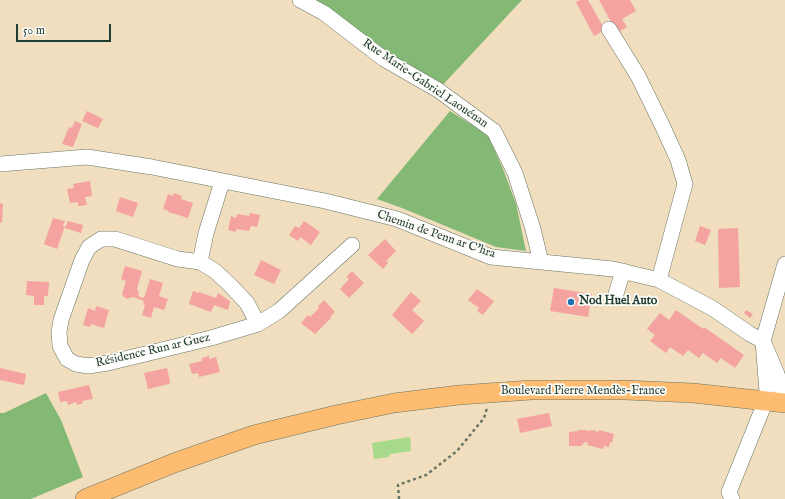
<!DOCTYPE html>
<html>
<head>
<meta charset="utf-8">
<style>
	body { margin:0 }
	#map { position:relative; width:785px; height:499px; overflow:hidden; background:#f0debe; font-family:"IM FELL English",serif }
	canvas { display:block }
	.scale { position:absolute; left:16px; top:24px; width:95px; height:18px; box-sizing:border-box; border:2px solid #1f3d34; border-top:0; padding-left:5px; font-size:12px; line-height:14px; white-space:nowrap; color:#1f3d34; -webkit-text-stroke:3px #fdfcf7; paint-order:stroke }
</style>
</head>
<body>
<div id="map">
<canvas width="785" height="499"></canvas>
<div class="scale">50 m</div>
</div>
<script>
const c = document.querySelector('canvas').getContext('2d');
c.lineJoin = 'round';
function fill(path, color) {
  c.fillStyle = color;
  c.fill(path, 'evenodd');
}
function poly(rows) {
  const path = new Path2D();
  for (const r of rows) {
    path.moveTo(r[0], r[1]);
    for (let i = 2; i < r.length; i += 2) path.lineTo(r[i], r[i + 1]);
  }
  return path;
}
function trace(path, color, width, dash) {
  c.strokeStyle = color;
  c.lineWidth = width;
  c.lineCap = dash ? 'butt' : 'round';
  c.setLineDash(dash || []);
  c.stroke(path);
}
function label(font, color, halo, rows, align = 'center') {
  c.font = font + ' "IM FELL English",serif';
  c.lineWidth = 3.5;
  c.setLineDash([]);
  c.textBaseline = 'middle';
  c.strokeStyle = halo;
  c.fillStyle = color;
  for (const [text, x, y, turn = 0] of rows) {
    c.save();
    c.translate(x, y);
    c.rotate((+turn || 0) * Math.PI / 180);
    c.textAlign = isNaN(turn) ? turn : align;
    if (halo) c.strokeText(text, 0, 0);
    c.fillText(text, 0, 0);
    c.restore();
  }
}
const green = poly([
	[410,437,411,451,390,454,389,457,374,459,372,443]
]);
const forest = poly([
	[300,0,522,0,438,90],
	[450,111,488,135,503,169,516,204,526,251,496,247,402,208,377,199],
	[46,393,61,420,83,477,31,499,0,499,0,413,4,413]
]);
const building = poly([
	[580,0,588,0,605,30,594,36,576,2],
	[599,0,630,0,636,11,622,19,627,27,617,33],
	[87,111,103,119,98,128,82,121],
	[75,121,82,124,73,147,62,144,69,127,72,128],
	[90,181,92,196,85,197,87,205,78,206,78,202,70,203,67,189,74,188,73,184],
	[174,193,182,196,181,199,193,203,188,218,168,212,169,211,163,209,168,194,173,196],
	[120,197,138,203,133,217,116,211],
	[0,203,3,204,2,223,0,222],
	[250,213,260,215,257,227,251,226,249,231,236,229,236,232,228,230,231,216,236,218,237,214,249,216],
	[53,218,65,221,63,226,65,226,57,249,44,244],
	[68,221,83,225,81,233,65,228],
	[304,221,320,232,311,245,300,237,298,241,289,235,295,226,299,228],
	[700,226,711,230,705,245,695,241],
	[738,228,740,287,719,288,718,229],
	[385,239,396,251,386,261,388,263,383,269,368,255],
	[261,260,281,270,274,284,254,275],
	[125,266,142,271,137,289,139,293,138,296,144,298,150,279,163,283,159,296,168,299,164,310,154,307,151,318,142,315,145,305,143,304,144,301,133,297,127,299,124,297,122,294,126,281,121,279],
	[352,271,364,283,349,298,340,289,349,279,346,277],
	[27,281,49,282,48,296,44,296,44,305,34,305,34,296,26,295],
	[554,288,592,294,588,317,550,311],
	[477,289,494,301,483,315,477,311,479,308,468,300],
	[193,291,198,293,199,292,216,298,218,293,230,301,228,310,214,305,211,312,189,304],
	[411,292,421,301,412,310,424,321,412,334,392,315],
	[324,300,335,312,330,317,331,318,315,334,301,323,308,315,310,317,319,308,318,306],
	[96,306,109,310,104,328,91,324,90,327,83,325,88,308,95,311],
	[676,310,703,329,704,327,744,355,735,368,721,358,717,363,703,353,699,358,688,350,683,356,670,347,666,353,650,341,655,335,647,329,660,313,669,320],
	[746,310,753,314,750,318,744,313],
	[209,356,209,359,216,357,220,372,199,377,198,373,192,374,189,364,202,361,202,358],
	[0,368,26,374,24,385,0,380],
	[167,368,170,382,169,384,148,389,144,373],
	[89,385,93,399,82,401,83,403,77,405,76,402,68,405,67,401,60,402,58,392],
	[549,413,552,426,520,433,517,419],
	[578,430,587,430,587,431,593,430,598,432,599,430,614,434,612,443,610,442,609,447,604,446,603,449,587,445,588,443,585,442,581,446,569,446,569,432,578,431]
]);
const path = poly([
	[399,499,398,485,426,475,457,451,484,418,487,408]
]);
const minor = poly([
	[300,0,324,13,384,59,438,90,494,131,515,173,533,229,541,262],
	[609,29,638,76,662,125,678,160,685,184,659,280],
	[0,164,87,157,152,167,325,201,397,219,491,257,613,269,659,280,712,308,750,334,763,341,777,374,783,393,783,402],
	[200,262,215,271,230,285,247,303,258,324,211,338,108,363,88,366,76,364,67,359,60,346,59,332,61,320,82,260,89,247,101,239,115,239,178,259,200,262,206,233,222,182],
	[615,297,623,271],
	[258,324,279,311,352,245],
	[732,499,729,492,766,400,767,392,763,341,785,264]
]);
const major = poly([
	[85,499,174,463,254,435,336,415,394,403,459,395,531,390,625,390,693,393,785,403]
]);
const markers = [
	[571,302,4,"#1f6fb2"]
];
const streetNames = [
	["Rue Marie-Gabriel Laouénan",425,84,34],
	["Chemin de Penn ar C'hra",436,235,19],
	["Résidence Run ar Guez",153,351,-13],
	["Boulevard Pierre Mendès-France",583,392]
];
const poiNames = [
	["Nod Huel Auto",579,302]
];
fill(green, '#a6d989');
fill(forest, '#84b975');
fill(building, '#f4a3a0');
trace(minor, '#687564', 16);
trace(major, '#687564', 20);
trace(path, '#687564', 2.5, [3, 3]);
trace(minor, '#fff', 15);
trace(major, '#febc70', 19);
for (const [x, y, r, color] of markers) {
  const dot = new Path2D();
  dot.arc(x, y, r, 0, 2 * Math.PI);
  c.fillStyle = color;
  c.fill(dot);
  trace(dot, '#fdfcf7', 1.5);
}
label('12px', '#1f3d34', '#fdfcf7', streetNames);
label('bold 12px', '#1f3d34', '#fdfcf7', poiNames, 'left');
</script>
</body>
</html>
